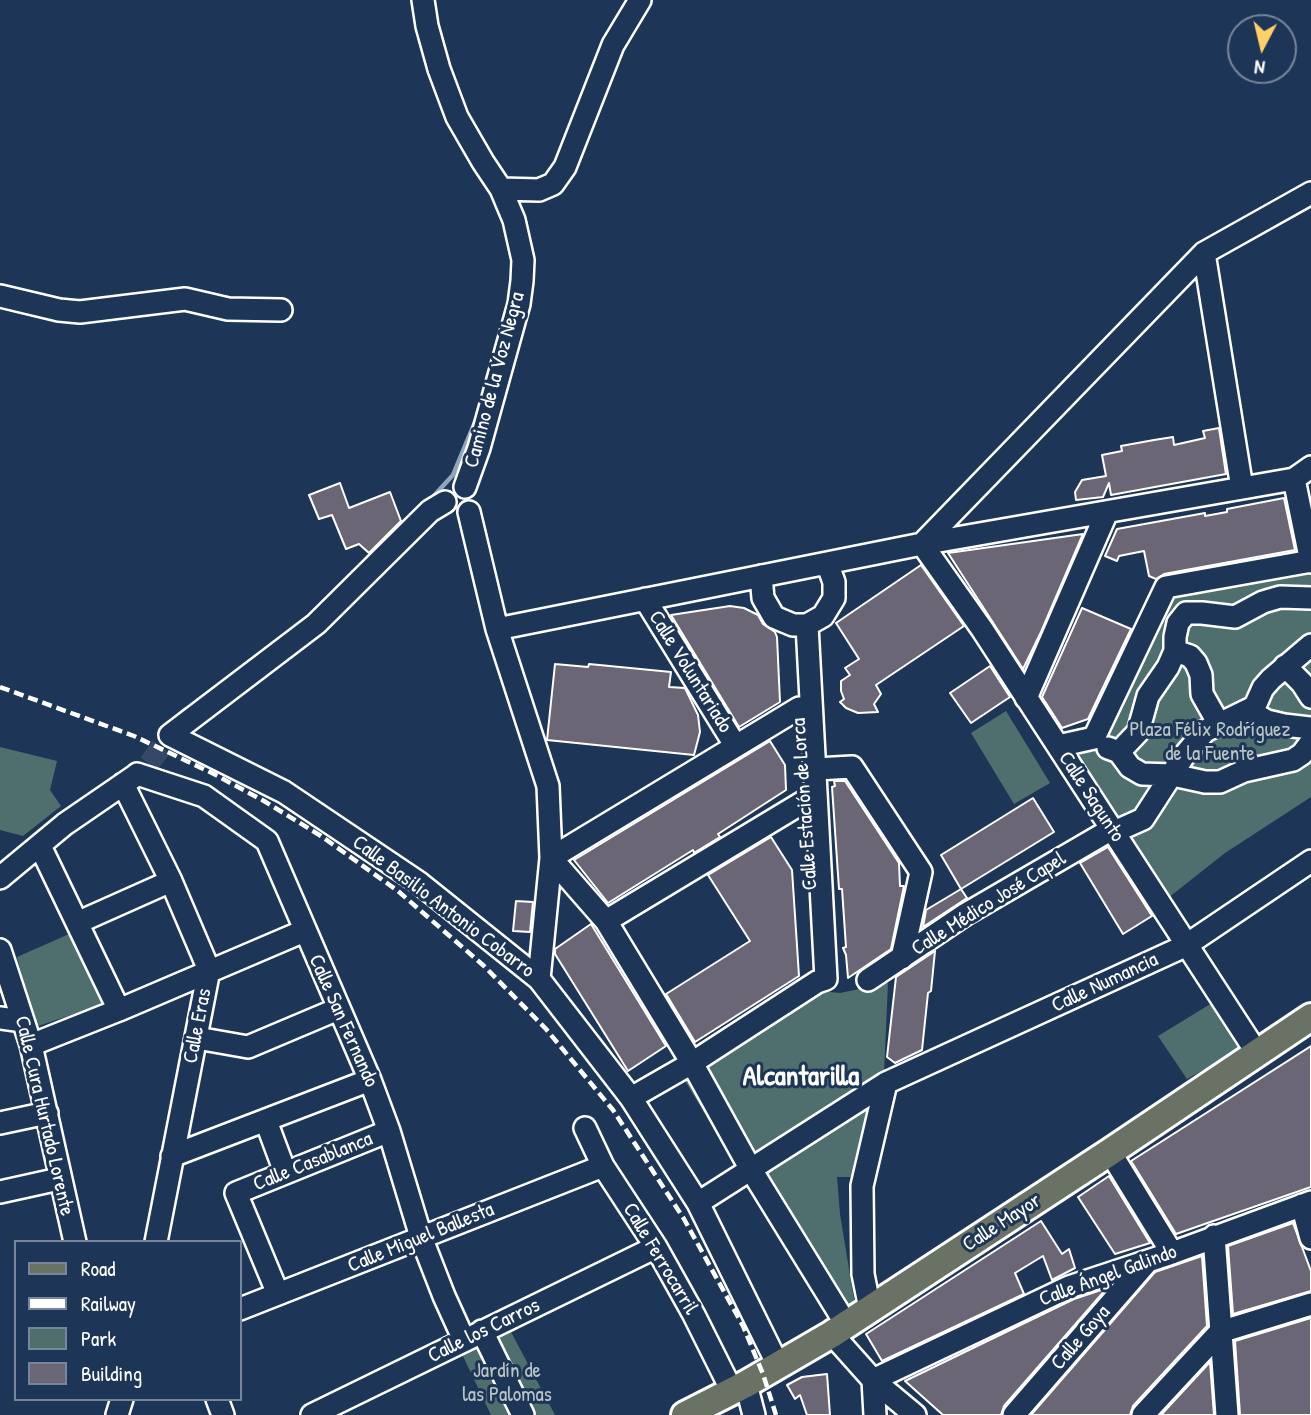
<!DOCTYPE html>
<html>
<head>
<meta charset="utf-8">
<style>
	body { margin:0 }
	#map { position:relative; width:1311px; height:1415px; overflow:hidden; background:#1d3557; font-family:"Patrick Hand",sans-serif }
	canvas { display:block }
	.legend { position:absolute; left:14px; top:1240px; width:228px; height:161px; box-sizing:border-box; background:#1d3557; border:2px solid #77869a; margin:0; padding:9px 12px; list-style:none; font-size:21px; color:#fff }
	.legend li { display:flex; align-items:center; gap:14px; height:35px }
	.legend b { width:35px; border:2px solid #77869a }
	.north { position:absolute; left:1227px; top:14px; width:70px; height:70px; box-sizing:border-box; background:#1d3557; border:2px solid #77869a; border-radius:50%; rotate:187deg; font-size:19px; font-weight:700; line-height:28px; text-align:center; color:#fff }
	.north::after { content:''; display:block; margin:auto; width:24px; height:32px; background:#ffd166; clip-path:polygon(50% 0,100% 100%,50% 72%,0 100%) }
</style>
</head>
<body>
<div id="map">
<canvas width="1311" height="1415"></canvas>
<ul class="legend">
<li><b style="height:9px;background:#6a7266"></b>Road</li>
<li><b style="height:9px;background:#fff"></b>Railway</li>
<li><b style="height:19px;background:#4f6f6f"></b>Park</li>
<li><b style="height:19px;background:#6a6676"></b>Building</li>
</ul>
<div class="north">N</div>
</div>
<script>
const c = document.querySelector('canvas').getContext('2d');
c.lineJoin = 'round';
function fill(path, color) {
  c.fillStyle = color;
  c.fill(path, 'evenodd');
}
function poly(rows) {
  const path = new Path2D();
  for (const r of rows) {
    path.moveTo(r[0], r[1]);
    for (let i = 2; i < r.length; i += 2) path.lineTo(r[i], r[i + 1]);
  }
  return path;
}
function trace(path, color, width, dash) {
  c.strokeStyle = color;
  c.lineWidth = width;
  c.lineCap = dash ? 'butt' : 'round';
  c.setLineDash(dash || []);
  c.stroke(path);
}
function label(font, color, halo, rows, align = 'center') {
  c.font = font + ' "Patrick Hand",sans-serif';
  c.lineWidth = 6;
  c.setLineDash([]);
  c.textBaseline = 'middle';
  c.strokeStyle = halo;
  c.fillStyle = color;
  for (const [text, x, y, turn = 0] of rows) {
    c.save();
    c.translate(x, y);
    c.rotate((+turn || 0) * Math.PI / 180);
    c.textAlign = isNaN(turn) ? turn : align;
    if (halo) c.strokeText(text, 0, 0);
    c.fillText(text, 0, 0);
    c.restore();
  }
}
const green = poly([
	[1311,564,1311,797,1225,853,1168,898,1072,753,1096,751,1166,587],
	[1006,711,1050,783,1014,804,971,733],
	[0,747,57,761,50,790,61,806,23,836,0,830],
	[76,931,107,1003,35,1027,17,957],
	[888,983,884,1073,856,1177,837,1177,840,1214,855,1306,831,1321,682,1076,820,991,840,993],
	[1217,1000,1248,1046,1187,1079,1158,1036],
	[510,1330,555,1415,491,1415,460,1350]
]);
const stream = poly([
	[430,500,453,475,477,417],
	[171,722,185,710]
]);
const building = poly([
	[1219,428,1226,474,1111,495,1109,483,1103,497,1076,500,1075,492,1082,480,1106,476,1102,455,1122,451,1121,446,1154,440,1173,437,1174,445,1205,438,1203,431,1219,428],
	[340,483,349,508,390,492,401,521,369,553,359,544,346,549,332,515,319,519,309,495,340,483],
	[1284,498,1295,550,1164,574,1156,579,1149,576,1144,551,1119,556,1117,561,1105,556,1117,529,1205,513,1205,516,1227,512,1227,509,1284,498],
	[1083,534,1041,632,1023,669,948,553,1083,534],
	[921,565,964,626,876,685,881,694,874,704,878,712,858,713,846,708,840,702,844,699,841,691,841,681,850,675,845,668,859,659,836,623,921,565],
	[730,606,744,608,758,615,763,624,775,632,777,637,780,702,739,727,671,615,730,606],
	[1082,608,1131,629,1088,719,1062,728,1042,697,1082,608],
	[555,664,588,667,589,664,671,672,669,687,685,688,698,715,700,732,694,755,547,740,555,664],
	[990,666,1010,697,971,723,950,693,990,666],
	[770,741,785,765,786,790,718,834,720,837,694,853,693,850,608,903,574,860,770,741],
	[834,781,845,781,899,863,900,886,904,886,891,949,848,978,846,955,843,948,846,947,842,889,839,889,832,787,835,786,834,781],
	[1033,798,1054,832,961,889,941,855,1033,798],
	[771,837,792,870,799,976,695,1042,666,994,750,941,708,875,771,837],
	[1108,847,1152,916,1123,934,1080,863,1108,847],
	[961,889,967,898,923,927,926,910,961,889],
	[516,901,533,902,530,932,513,931,516,901],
	[591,924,666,1046,628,1071,555,954,555,949,591,924],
	[935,951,931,991,928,993,922,1050,895,1063,887,1057,896,977,935,951],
	[1311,1046,1311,1187,1176,1234,1131,1161,1311,1046],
	[1109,1176,1150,1243,1115,1254,1078,1197,1109,1176],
	[1041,1221,1062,1254,1069,1249,1075,1268,1052,1280,1043,1256,1015,1273,1024,1294,882,1361,866,1334,1041,1221],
	[1293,1223,1311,1271,1311,1291,1233,1314,1228,1246,1293,1223],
	[1202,1256,1207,1326,1133,1406,1130,1415,1031,1415,1155,1272,1202,1256],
	[1107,1288,1004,1406,1001,1415,943,1415,905,1381,1074,1299,1107,1288],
	[1311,1318,1311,1415,1240,1415,1235,1341,1311,1318],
	[1210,1362,1214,1415,1161,1415,1210,1362],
	[827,1374,830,1415,807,1415,800,1395,795,1399,787,1385,802,1377,827,1374]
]);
const minorTunnel = poly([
	[149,764,170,735]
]);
const minor = poly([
	[423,0,427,26,439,69,457,117,483,162,501,189,514,220,523,260,522,281,519,304,479,448,465,487],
	[501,189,539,190,553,184,565,167,613,45,640,0],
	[1204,253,1242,488],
	[0,296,59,310,80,312,185,299,228,309,281,310],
	[1294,479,1311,562],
	[445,502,430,511,316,624,170,735,284,792,418,882,539,979,631,1098,698,1203,778,1365],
	[469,512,497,629,548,786,551,858,539,979],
	[761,576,763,598,774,617,793,625,807,625,823,616,834,598,834,582,827,563],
	[645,599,735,745],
	[497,629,922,544,1294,479,1311,467],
	[1175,651,1190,656,1196,663,1201,675,1202,694,1219,724],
	[1285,666,1302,683,1311,697],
	[1026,698,1107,512],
	[799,708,551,858,606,921,692,1063,750,1168,846,1324],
	[1248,710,1255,706,1263,688,1271,679,1311,645],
	[1058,746,1094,738,1166,587,1311,561],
	[1108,748,1119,752,1130,767,1142,774,1173,775,1205,782,1220,782,1244,771,1293,760,1302,754,1311,742],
	[1119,752,1138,732,1148,696,1168,667,1175,651,1175,637,1178,623,1186,613,1202,613,1235,617,1263,602,1280,597,1311,598],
	[816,769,852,767,921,872,902,958],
	[137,774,204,796,267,841,370,1080,389,1131,421,1237,444,1296,464,1340],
	[123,784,171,881,209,970,156,1242],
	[1114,832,1143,819,1183,757,1205,731,1248,710,1267,721,1284,725,1311,728],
	[40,846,119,1010],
	[0,878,65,824,135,776],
	[606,921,805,801],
	[79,922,171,881],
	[0,950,31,1045,75,1242],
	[868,980,966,914,1112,829],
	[0,1018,23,1021],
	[197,1038,248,1047,338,1009],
	[31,1045,119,1010,304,931],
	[1257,1053,982,629,922,544,1204,253,1311,193],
	[631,1098,692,1063,817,982,826,979,807,625],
	[266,1121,285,1172],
	[0,1123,47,1113],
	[585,1128,603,1166,656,1247,694,1315,732,1391],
	[1110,1152,1172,1253],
	[172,1156,370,1080],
	[0,1192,59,1179],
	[698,1203,886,1083,1185,946,1311,861],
	[1302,1205,1311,1238],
	[1214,1236,1227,1415],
	[278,1294,236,1193,389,1131],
	[240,1309,603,1166],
	[870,1309,863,1274,862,1186,886,1083],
	[482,1331,523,1415],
	[832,1334,873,1380,915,1415],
	[746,1384,754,1415],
	[217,1399,223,1415],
	[117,1415,122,1399],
	[312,1415,656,1247],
	[875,1415,873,1380,1069,1287,1172,1253,1311,1202],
	[1014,1415,1146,1263],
	[1143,1415,1220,1332,1311,1304]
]);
const major = poly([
	[685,1415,746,1384,832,1334,1110,1152,1311,1017]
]);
const rail = poly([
	[0,687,134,736,214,774,264,801,321,836,398,891,484,966,546,1029,613,1110,684,1219,743,1326,763,1374,776,1415]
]);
const streetNames = [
	["Camino de la Voz Negra",495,380,-75],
	["Calle Voluntariado",690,672,58],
	["Calle Sagunto",1091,797,57],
	["Calle Estación de Lorca",805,804,-94],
	["Calle Médico José Capel",989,904,-32],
	["Calle Basilio Antonio Cobarro",443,907,37],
	["Calle Numancia",1105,983,-25],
	["Calle San Fernando",343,1021,66],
	["Calle Eras",198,1026,-79],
	["Calle Cura Hurtado Lorente",44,1116,77],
	["Calle Casablanca",313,1162,-22],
	["Calle Mayor",1002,1223,-33],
	["Calle Miguel Ballesta",421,1238,-22],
	["Calle Ferrocarril",660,1259,59],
	["Calle Ángel Galindo",1108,1276,-20],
	["Calle los Carros",484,1331,-26],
	["Calle Goya",1081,1338,-49]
];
const parkNames = [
	["Plaza Félix Rodríguez",1210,730],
	["de la Fuente",1210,754],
	["Jardín de",507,1371],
	["las Palomas",507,1395]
];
const districtNames = [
	["Alcantarilla",801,1078]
];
fill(green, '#4f6f6f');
trace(stream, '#90a6bb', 4.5);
fill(building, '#6a6676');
trace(building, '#fff', 2);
trace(minorTunnel, '#344968', 21, [21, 10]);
trace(minor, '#fff', 26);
trace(major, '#fff', 32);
trace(minor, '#1d3557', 21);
trace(major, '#6a7266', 26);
trace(rail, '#fff', 4.5, [10, 5]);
label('21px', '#fff', '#1d3557', streetNames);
label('21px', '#b9c5c5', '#1d3557', parkNames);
label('bold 28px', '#fff', '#1d3557', districtNames);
</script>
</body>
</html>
